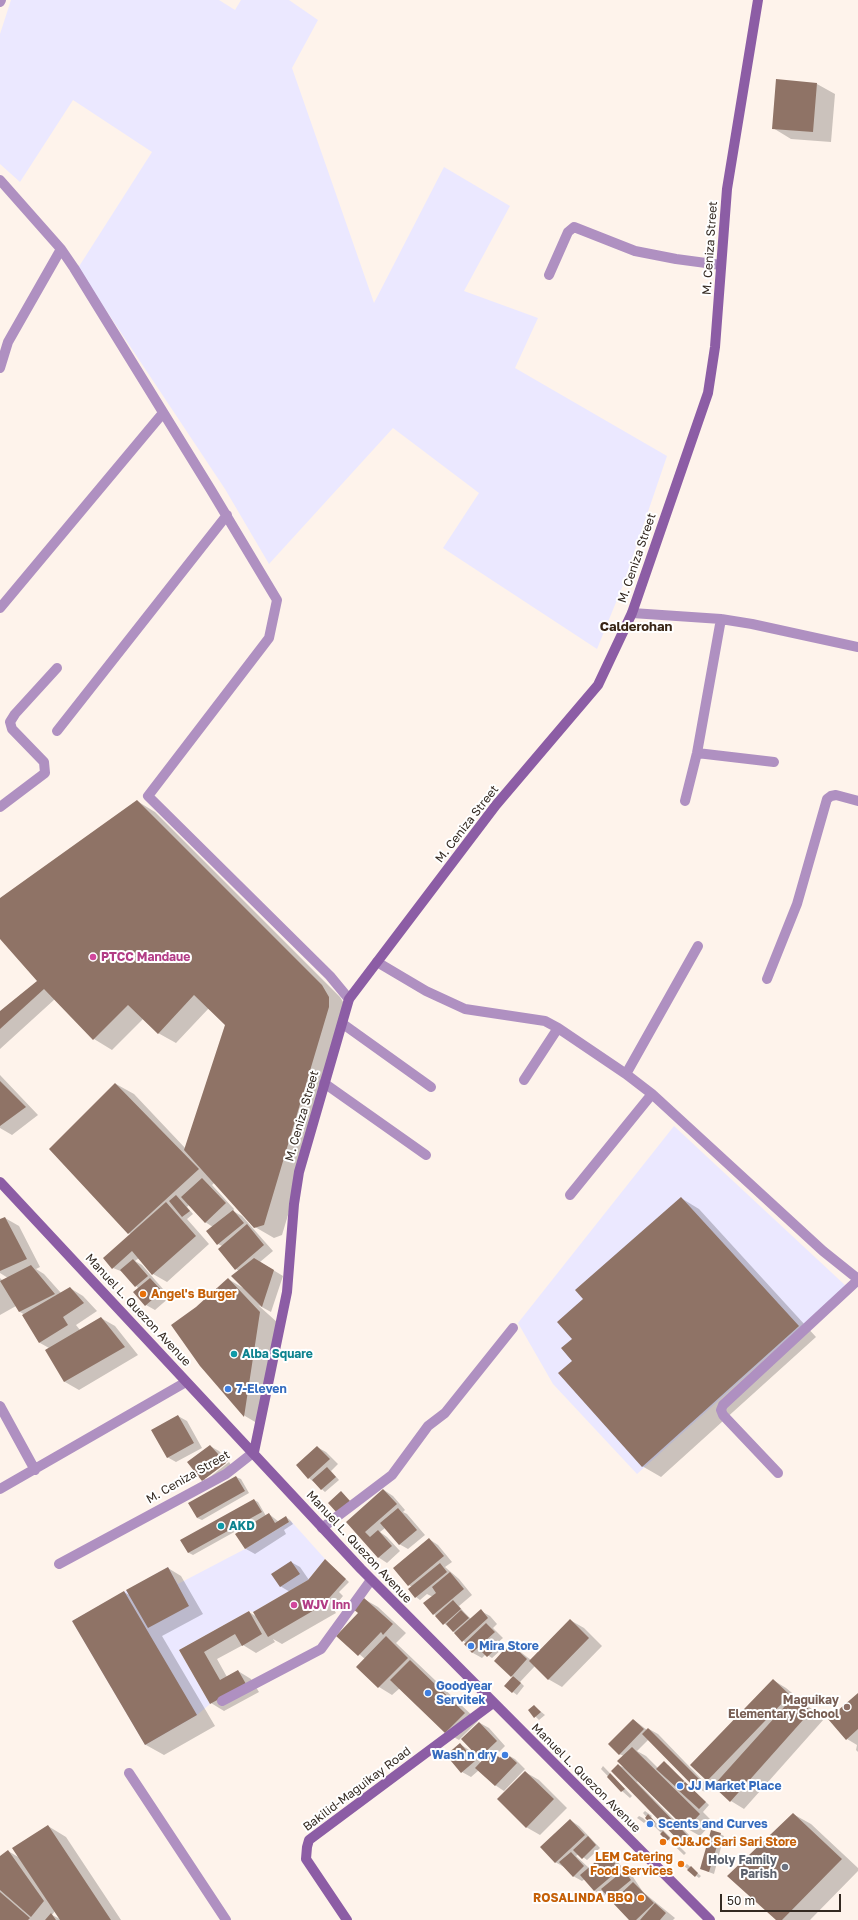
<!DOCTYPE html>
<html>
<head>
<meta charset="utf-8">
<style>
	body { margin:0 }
	#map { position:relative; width:858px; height:1920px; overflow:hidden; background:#fef3eb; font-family:"Golos Text",sans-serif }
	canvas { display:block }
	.scale { position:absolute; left:720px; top:1894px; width:121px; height:18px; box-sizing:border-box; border:2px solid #342a22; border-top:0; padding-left:5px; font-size:12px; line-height:14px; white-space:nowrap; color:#342a22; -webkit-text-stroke:3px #fff; paint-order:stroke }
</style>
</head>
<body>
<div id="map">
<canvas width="858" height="1920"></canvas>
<div class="scale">50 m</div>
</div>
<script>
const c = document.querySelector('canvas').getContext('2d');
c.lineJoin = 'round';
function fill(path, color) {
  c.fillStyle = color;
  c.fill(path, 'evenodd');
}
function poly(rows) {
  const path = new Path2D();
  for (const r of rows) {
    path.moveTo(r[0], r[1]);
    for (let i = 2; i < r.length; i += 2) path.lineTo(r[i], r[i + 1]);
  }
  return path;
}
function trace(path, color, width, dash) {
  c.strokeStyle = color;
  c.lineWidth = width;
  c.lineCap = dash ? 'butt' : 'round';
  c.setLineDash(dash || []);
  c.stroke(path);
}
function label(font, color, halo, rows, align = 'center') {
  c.font = font + ' "Golos Text",sans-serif';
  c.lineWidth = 4;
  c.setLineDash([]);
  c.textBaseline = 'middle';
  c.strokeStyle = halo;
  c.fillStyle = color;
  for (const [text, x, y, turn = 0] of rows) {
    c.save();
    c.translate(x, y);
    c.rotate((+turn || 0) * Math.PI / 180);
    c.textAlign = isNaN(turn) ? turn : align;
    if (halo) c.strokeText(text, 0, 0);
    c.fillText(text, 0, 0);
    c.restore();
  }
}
const industrial = poly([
	[11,0,219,0,235,10,241,0,289,0,318,20,292,68,374,303,444,167,510,206,464,291,538,318,515,368,667,456,623,585,597,649,443,548,479,493,393,428,269,564,225,489,78,268,152,152,73,100,20,182,0,164,0,34],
	[674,1126,846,1286,637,1474,553,1384,518,1323],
	[291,1521,325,1559,308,1580,253,1612,249,1611,179,1650,210,1704,197,1715,145,1745,72,1621,168,1567,178,1584,245,1549]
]);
const shadow = poly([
	[817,84,835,94,831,142,791,139,773,128],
	[137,801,155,812,340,997,347,1008,347,1018,282,1235,274,1238,255,1227,215,1182,212,1185,234,1209,233,1211,242,1216,273,1251,260,1262,283,1276,271,1312,258,1305,278,1323,262,1426,245,1416,201,1365,197,1308,228,1279,243,1288,239,1271,236,1269,222,1246,218,1244,213,1227,205,1222,189,1205,187,1207,193,1214,187,1219,209,1244,167,1282,153,1274,139,1258,135,1261,142,1265,170,1297,155,1310,146,1305,139,1289,123,1272,113,1268,131,1234,128,1233,116,1084,134,1094,186,1149,226,1024,209,1008,176,1043,158,1033,143,1019,112,1050,94,1039,55,999,0,1049,0,1012,39,981,0,937,0,899],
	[0,1075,38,1115,12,1135,0,1128],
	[681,1198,699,1209,816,1337,661,1477,642,1466,573,1361,574,1339,585,1299],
	[5,1218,19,1226,40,1267,36,1269,44,1274,61,1293,70,1288,83,1296,97,1311,76,1325,80,1330,101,1318,115,1326,138,1355,79,1390,65,1382,46,1350,49,1348,40,1343,25,1315,20,1312,16,1306,0,1315,0,1278,2,1280,8,1278,0,1273,0,1220],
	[178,1416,187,1421,202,1448,176,1462,167,1457],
	[210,1446,219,1451,228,1461,205,1478,205,1481,229,1462,234,1469,212,1486,203,1480,188,1462],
	[317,1447,326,1452,338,1464,331,1471,339,1480,325,1492,309,1478],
	[236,1477,241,1479,249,1493,202,1520,197,1518],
	[384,1490,393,1496,405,1510,403,1512,407,1514,425,1535,408,1549,399,1544,385,1528,380,1532,387,1537,400,1551,387,1563,378,1557,347,1522],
	[254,1500,258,1502,266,1516,269,1514,279,1522,286,1517,290,1520,293,1524,284,1530,286,1534,255,1554,246,1549,237,1534,255,1523,254,1521,193,1555,189,1553,182,1540],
	[429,1539,438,1545,452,1562,445,1567,459,1579,472,1595,459,1606,464,1612,471,1619,481,1611,490,1616,497,1624,493,1628,503,1638,496,1644,502,1649,492,1658,486,1654,482,1658,473,1653,466,1643,434,1614,433,1597,427,1594,420,1600,416,1597,412,1587,409,1585],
	[325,1560,349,1582,339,1592,343,1596,333,1608,336,1613,282,1644,273,1639,275,1642,256,1653,243,1645,217,1659,227,1677,238,1671,251,1679,259,1692,224,1711,211,1703,180,1650,249,1612,257,1617,290,1592,280,1586,291,1562,300,1567,309,1580],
	[168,1568,181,1576,203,1614,162,1636,215,1726,164,1755,146,1745,73,1621,124,1592,131,1596],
	[364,1599,378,1607,406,1633,396,1643,478,1721,459,1740,445,1732,400,1688,392,1695,379,1687,357,1666,365,1659,338,1636,359,1613],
	[570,1620,584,1628,602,1646,562,1687,548,1679,535,1666,520,1682,524,1686,517,1695,513,1692,506,1686,514,1677,512,1676,510,1644,531,1660],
	[773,1680,786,1688,824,1719,744,1809,731,1801,691,1765],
	[858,1694,858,1752,856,1750,857,1745,847,1739],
	[534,1706,545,1715,539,1720,529,1710],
	[634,1720,647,1730,649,1729,658,1734,710,1788,705,1792,696,1787,649,1739,637,1751,646,1756,658,1768,668,1765,709,1805,703,1812,713,1822,700,1836,686,1828,638,1781,637,1782,693,1839,686,1846,682,1843,618,1765,625,1768,624,1756,619,1754],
	[480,1723,489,1728,505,1746,496,1755,501,1758,506,1754,515,1759,525,1769,504,1791,495,1785,479,1770,471,1777,462,1772,460,1744,469,1750,481,1763,484,1760,479,1757],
	[603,1766,632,1796,630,1798,622,1791,601,1769],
	[525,1772,539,1780,567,1808,540,1835,526,1827],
	[645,1811,652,1816,651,1817,658,1825,686,1853,684,1855,654,1826,643,1813],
	[793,1814,811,1824,858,1868,858,1871,810,1920,777,1920],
	[639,1816,643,1818,646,1821,644,1823,640,1820,637,1818],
	[570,1820,579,1826,600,1848,587,1860,579,1854,576,1856,589,1868,606,1854,615,1859,628,1874,633,1877,643,1892,675,1918,673,1920,630,1920,615,1901,606,1894,604,1896,595,1891,585,1879,582,1881,573,1876,564,1867,555,1862],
	[48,1826,66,1837,121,1920,0,1920,0,1858,8,1851,20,1858],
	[55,1911,60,1919,52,1915],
	[720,1834,724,1836,714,1874,706,1871],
	[687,1864,701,1876,699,1878,684,1866]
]);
const building = poly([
	[776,79,817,83,813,132,772,129],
	[137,800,322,985,329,997,329,1007,264,1225,254,1228,184,1150,225,1025,194,995,158,1034,128,1005,93,1040,44,989,0,1029,0,1011,37,981,0,939,0,898],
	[0,1081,26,1107,0,1126],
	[115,1083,199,1169,128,1234,49,1149],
	[202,1178,226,1203,205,1223,181,1197],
	[176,1195,190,1211,182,1217,169,1201],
	[681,1197,799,1326,642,1467,558,1373,572,1361,561,1348,572,1339,557,1322,583,1299,575,1290],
	[166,1202,196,1236,152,1275,132,1251,112,1269,103,1258],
	[233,1210,244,1223,217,1245,206,1231],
	[5,1217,27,1259,0,1271,0,1219],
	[247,1224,264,1245,235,1270,218,1249],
	[254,1258,274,1270,262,1307,231,1276],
	[133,1259,148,1276,135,1287,120,1270],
	[31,1265,55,1294,19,1312,0,1281],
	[150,1278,162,1291,145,1306,133,1292],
	[228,1278,260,1312,244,1417,200,1366,171,1325,196,1307],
	[70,1287,84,1303,63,1317,68,1325,39,1343,22,1315],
	[101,1317,125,1347,64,1382,45,1350],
	[178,1415,194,1443,167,1458,151,1430],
	[210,1445,226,1463,202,1481,187,1462],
	[317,1446,330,1459,308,1479,296,1465],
	[327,1467,336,1477,321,1490,312,1480],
	[236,1476,245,1491,197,1518,188,1503],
	[383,1489,397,1504,365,1532,370,1537,378,1530,392,1546,378,1558,346,1522],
	[341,1491,350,1501,337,1513,328,1503],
	[254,1499,262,1512,188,1553,180,1540],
	[398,1508,417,1530,399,1545,380,1523],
	[269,1513,275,1523,286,1516,289,1522,245,1549,235,1534],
	[429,1538,444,1556,408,1586,393,1568],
	[325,1559,346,1579,323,1605,268,1637,253,1612,308,1580],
	[291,1561,300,1574,280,1587,271,1574],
	[440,1563,447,1572,415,1598,408,1589],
	[168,1567,189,1606,148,1628,126,1590],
	[450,1572,464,1589,433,1615,423,1603,436,1593,432,1587],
	[124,1591,197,1715,145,1745,72,1621],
	[364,1598,393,1624,383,1635,381,1632,358,1656,336,1636,358,1613,353,1609],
	[453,1600,461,1609,443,1625,435,1616],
	[481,1609,488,1618,462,1642,454,1633],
	[461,1610,469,1618,453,1632,446,1624],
	[249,1611,262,1634,242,1646,235,1634,204,1652,220,1680,238,1670,246,1684,210,1704,179,1650],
	[570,1619,589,1638,548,1680,529,1661],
	[486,1623,495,1632,472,1653,464,1644],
	[386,1636,408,1658,378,1688,356,1667],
	[491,1640,498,1647,487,1657,480,1650],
	[510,1643,527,1659,511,1677,494,1661],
	[410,1660,465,1713,445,1733,390,1680],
	[513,1676,521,1683,512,1693,504,1686],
	[773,1679,790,1695,707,1781,690,1765],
	[858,1693,858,1729,846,1740,828,1719],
	[794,1696,811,1711,730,1802,713,1786],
	[534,1705,541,1712,534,1718,528,1710],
	[633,1719,644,1729,619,1755,608,1744],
	[479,1722,497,1741,479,1758,461,1739],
	[648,1728,702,1782,695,1788,642,1734],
	[460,1743,475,1761,461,1773,446,1755],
	[632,1747,700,1814,686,1829,617,1761],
	[491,1751,500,1758,505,1752,517,1763,495,1786,475,1768],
	[664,1761,684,1781,677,1788,656,1769],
	[618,1764,689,1837,682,1844,611,1771],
	[525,1771,554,1799,526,1828,497,1799],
	[610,1773,625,1789,621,1792,607,1777],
	[685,1782,706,1802,699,1809,678,1790],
	[793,1813,842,1859,782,1920,776,1920,727,1876],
	[648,1814,655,1822,652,1825,645,1818],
	[570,1819,585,1835,555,1863,540,1847],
	[48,1825,111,1920,60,1920,12,1848],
	[711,1830,721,1833,709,1872,700,1869],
	[663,1831,670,1838,667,1841,660,1834],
	[588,1836,596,1845,582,1859,573,1850],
	[8,1850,44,1901,31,1917,0,1890,0,1856],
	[571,1852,584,1866,573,1877,559,1862],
	[606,1853,620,1869,594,1891,580,1875],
	[691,1866,698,1873,695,1877,687,1870],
	[624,1870,631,1880,609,1898,601,1889],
	[633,1882,654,1903,636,1920,629,1920,612,1902],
	[0,1892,30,1918,28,1920,0,1920],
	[655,1903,666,1913,660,1920,640,1920],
	[51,1913,56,1920,45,1920]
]);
const street = poly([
	[0,2,1,0],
	[0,180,61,249,74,268,211,490,277,600,269,638,148,796,330,976,349,999],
	[549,275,568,232,574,227,635,251,676,259,721,265],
	[0,368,8,342,61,249],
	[0,608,163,413],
	[632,613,721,619,752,624,858,647],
	[57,731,227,515],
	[697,753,774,762],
	[685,801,697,753,721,619],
	[0,807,45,773,44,762,12,729,10,722,15,714,57,668],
	[377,962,426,991,465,1009,545,1021,558,1028,626,1074,652,1094,823,1251,858,1279],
	[767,979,797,904,827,799,831,796,836,795,858,801],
	[343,1024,431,1087],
	[626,1074,698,946],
	[524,1080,558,1028],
	[324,1083,426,1155],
	[570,1195,652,1094],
	[0,1406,35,1470],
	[778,1473,723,1415,721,1410,723,1405,858,1280],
	[0,1489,186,1382],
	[322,1528,392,1475,428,1426,445,1413,513,1328],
	[59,1564,226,1474,254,1452],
	[222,1701,321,1649,371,1580],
	[129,1773,226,1920]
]);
const secondary = poly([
	[0,1182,361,1569,710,1920],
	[254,1452,287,1292,294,1204,299,1172,349,999,496,805,598,685,632,613,708,393,715,347,727,189,758,0],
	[347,1920,306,1859,307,1847,309,1840,493,1703]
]);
const markers = [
	[93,957,4,"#d1479c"],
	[143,1294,4,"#e8710a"],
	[234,1354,4,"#0f9aa8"],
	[228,1389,4,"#3f7fe0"],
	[221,1526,4,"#0f9aa8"],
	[294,1605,4,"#d1479c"],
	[471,1646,4,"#3f7fe0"],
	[428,1693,4,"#3f7fe0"],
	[847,1707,4,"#8d6e63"],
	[505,1755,4,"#3f7fe0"],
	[680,1786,4,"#3f7fe0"],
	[650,1824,4,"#3f7fe0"],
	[663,1842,4,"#e8710a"],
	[681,1864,4,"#e8710a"],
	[785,1867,4,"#6b7280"],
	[641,1898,4,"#e8710a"]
];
const streetNames = [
	["M. Ceniza Street",710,248,-86],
	["M. Ceniza Street",637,558,-71],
	["M. Ceniza Street",467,824,-52],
	["M. Ceniza Street",302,1116,-74],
	["Manuel L. Quezon Avenue",138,1310,47],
	["M. Ceniza Street",188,1477,-30],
	["Manuel L. Quezon Avenue",359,1547,47],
	["Manuel L. Quezon Avenue",586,1778,45],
	["Bakilid-Maguikay Road",357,1789,-37]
];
const hotelNames = [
	["PTCC Mandaue",101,957],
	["WJV Inn",302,1605]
];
const foodNames = [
	["Angel's Burger",151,1294],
	["CJ&JC Sari Sari Store",671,1842],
	["LEM Catering",673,1857,"right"],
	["Food Services",673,1871,"right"],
	["ROSALINDA BBQ",633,1898,"right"]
];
const cultureNames = [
	["Alba Square",242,1354],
	["AKD",229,1526]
];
const shopNames = [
	["7-Eleven",236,1389],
	["Mira Store",479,1646],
	["Goodyear",436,1686],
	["Servitek",436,1700],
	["Wash n dry",497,1755,"right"],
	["JJ Market Place",688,1786],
	["Scents and Curves",658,1824]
];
const educationNames = [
	["Maguikay",839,1700],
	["Elementary School",839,1714]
];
const worshipNames = [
	["Holy Family",777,1860],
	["Parish",777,1874]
];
const neighbourhoodNames = [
	["Calderohan",636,627]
];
fill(industrial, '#ebe8ff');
fill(shadow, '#0003');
fill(building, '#8f7366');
trace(street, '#af90c1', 10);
trace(secondary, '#8c5da5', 10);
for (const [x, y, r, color] of markers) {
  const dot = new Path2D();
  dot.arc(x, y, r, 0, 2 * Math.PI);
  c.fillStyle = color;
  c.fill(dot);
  trace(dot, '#fff', 1.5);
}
label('12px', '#342a22', '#fff', streetNames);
label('bold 12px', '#b23c85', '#fff', hotelNames, 'left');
label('bold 12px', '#c56008', '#fff', foodNames, 'left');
label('bold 12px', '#0d838f', '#fff', cultureNames, 'left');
label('bold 12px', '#366cbe', '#fff', shopNames, 'left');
label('bold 12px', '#785e54', '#fff', educationNames, 'right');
label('bold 12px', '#5b616d', '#fff', worshipNames, 'right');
label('bold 13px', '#392514', '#fff', neighbourhoodNames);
</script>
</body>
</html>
